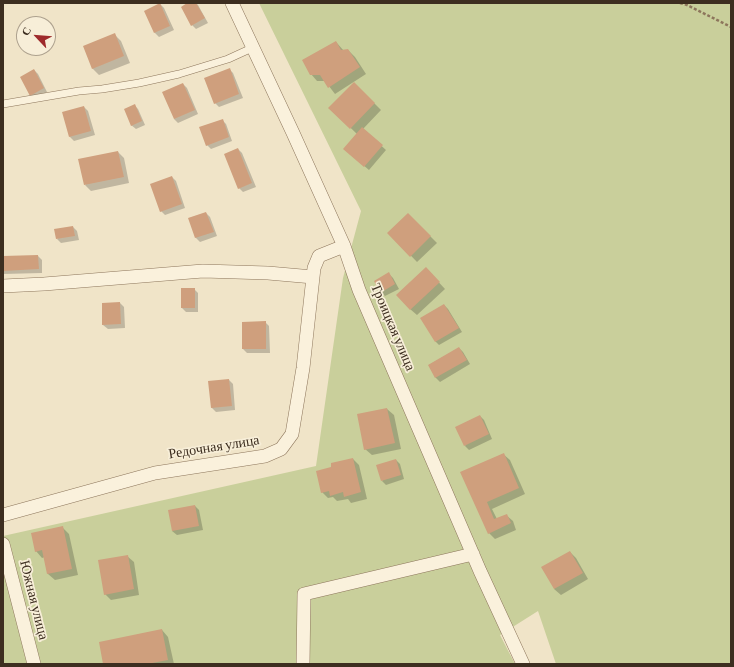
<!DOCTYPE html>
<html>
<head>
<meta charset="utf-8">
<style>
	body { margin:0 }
	#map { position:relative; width:734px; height:667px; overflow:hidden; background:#f0e4c8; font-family:"Crimson Pro",serif }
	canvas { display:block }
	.frame { position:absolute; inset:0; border:4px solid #3d2e20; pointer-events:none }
	.north { position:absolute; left:16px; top:16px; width:40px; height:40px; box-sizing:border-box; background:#f7eed8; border:1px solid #ada18e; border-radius:50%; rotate:296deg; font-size:11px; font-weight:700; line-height:16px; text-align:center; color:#3d2e20 }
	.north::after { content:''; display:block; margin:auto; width:14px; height:18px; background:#9e2a2b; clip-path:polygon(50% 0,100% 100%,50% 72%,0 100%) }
</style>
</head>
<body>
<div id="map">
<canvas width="734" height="667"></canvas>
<div class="frame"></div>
<div class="north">С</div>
</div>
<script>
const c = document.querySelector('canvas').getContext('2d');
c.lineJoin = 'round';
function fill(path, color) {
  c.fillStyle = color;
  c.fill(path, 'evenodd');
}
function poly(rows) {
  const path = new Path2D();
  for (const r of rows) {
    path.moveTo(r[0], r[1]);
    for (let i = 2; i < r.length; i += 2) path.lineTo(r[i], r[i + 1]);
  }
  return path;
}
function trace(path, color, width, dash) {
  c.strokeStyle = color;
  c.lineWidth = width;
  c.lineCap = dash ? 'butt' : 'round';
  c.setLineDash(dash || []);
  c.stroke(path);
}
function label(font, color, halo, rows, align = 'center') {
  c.font = font + ' "Crimson Pro",serif';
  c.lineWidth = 3.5;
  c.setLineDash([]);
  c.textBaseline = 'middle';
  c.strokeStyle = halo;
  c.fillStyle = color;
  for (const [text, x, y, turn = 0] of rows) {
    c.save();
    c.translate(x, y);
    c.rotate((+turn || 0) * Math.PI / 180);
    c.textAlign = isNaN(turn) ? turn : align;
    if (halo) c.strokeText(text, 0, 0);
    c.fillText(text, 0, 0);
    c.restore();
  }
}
const green = poly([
	[259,3,731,3,731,664,556,664,538,611,500,635,515,664,3,664,3,536,316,466,343,278,361,211]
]);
const shadow = poly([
	[189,3,196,3,198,5,208,23,196,29,192,25],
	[160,4,164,8,174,30,159,37,155,33,145,11],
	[115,35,121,41,130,63,99,75,93,69,84,47],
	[336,42,344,51,348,50,355,57,366,74,335,94,325,81,317,81,311,74],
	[229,69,233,73,243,98,219,107,215,103],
	[34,70,38,74,47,92,35,99,31,95],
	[354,83,381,110,363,129,386,150,369,170,349,153,357,134,330,108],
	[183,84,187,88,198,114,178,123,174,119],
	[134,105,138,109,145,125,136,129,131,125],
	[84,107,88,111,95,135,74,141,70,137,64,113],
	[222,120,226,124,232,141,211,149,207,145],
	[238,149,242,153,256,187,243,192,239,188],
	[118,152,124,158,129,183,91,191,85,185],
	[172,177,176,181,185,208,165,215,161,211],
	[206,213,210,217,217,236,200,242,196,238,190,219],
	[408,214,437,243,417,262,389,233],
	[73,227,77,231,79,240,61,243,57,239],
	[38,256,42,260,42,273,3,274,3,257],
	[389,274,393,278,399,289,385,296,381,292],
	[432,275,445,289,417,315,410,309],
	[194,289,198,293,198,312,186,312,182,308],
	[120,303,124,307,125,328,108,329,103,325],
	[444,305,448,309,462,332,439,345,435,341],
	[265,322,269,326,270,353,247,353,243,349,243,323],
	[459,348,463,352,470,364,440,382,436,378,429,365],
	[229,380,233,384,235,410,216,412,212,408,209,382],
	[387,409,394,415,401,449,372,455,365,449,358,415],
	[480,416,484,420,492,439,469,450,465,446],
	[503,454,510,460,525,494,492,509,497,519,506,515,513,521,516,530,495,539,489,533,462,473],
	[353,459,359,465,367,499,351,503,348,499,337,501,333,497,328,498,322,492,332,468],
	[396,460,400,464,404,479,386,485,382,481],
	[195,506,199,510,203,530,177,535,172,531],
	[62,527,69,534,78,575,55,580,48,574,45,557,42,558,36,551],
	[570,552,576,558,588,579,561,595,554,589],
	[127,556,134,562,139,595,111,600,105,594],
	[162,630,168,637,174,664,104,664]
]);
const building = poly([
	[160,3,170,26,154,33,144,11],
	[187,3,196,3,205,18,191,26,181,7],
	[115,33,124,56,92,69,83,46],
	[336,41,341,50,348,49,360,67,328,88,320,75,310,75,302,60],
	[230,68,239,94,214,104,204,78],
	[34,69,44,88,30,96,20,77],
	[354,82,375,103,350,129,328,108],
	[183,83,195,110,174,119,162,92],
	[135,104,142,121,131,126,124,109],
	[84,106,91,131,69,137,62,112],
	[223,119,229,137,206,146,199,127],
	[362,127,383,145,364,167,343,149],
	[238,148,252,183,238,189,224,154],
	[118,151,124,177,84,185,78,159],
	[172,176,182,204,160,212,150,184],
	[206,212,214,232,195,238,188,218],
	[408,213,431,236,410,257,387,233],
	[73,226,75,236,56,239,54,229],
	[38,255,39,269,3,271,3,256],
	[426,267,440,282,410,310,396,295],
	[389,272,395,284,380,293,374,281],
	[181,288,195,288,195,308,181,308],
	[120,302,121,324,102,325,102,303],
	[444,304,459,328,435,342,420,318],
	[266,321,266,349,242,349,242,322],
	[459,347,467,360,435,378,428,365],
	[229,379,232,406,211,408,208,381],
	[387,408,395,443,364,450,357,414],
	[480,415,489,434,464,446,455,427],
	[504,453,519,488,487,502,494,519,507,514,511,523,488,534,460,472],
	[353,458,361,492,344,497,343,492,330,496,329,491,321,493,316,471,331,467,331,463],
	[396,459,401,475,381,481,376,465],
	[195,505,199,526,172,531,168,510],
	[63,526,72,569,47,574,42,550,35,552,31,533],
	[570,551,583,573,554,589,541,567],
	[128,555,134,589,104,595,98,560],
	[162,629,168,660,147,664,103,664,99,642]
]);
const path = poly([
	[680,3,687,5,731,27]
]);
const lane = poly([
	[3,104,79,91,102,89,139,83,179,74,228,59,252,48]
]);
const street = poly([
	[232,3,293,133,344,246,359,290,480,571,523,664],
	[3,286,44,284,203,271,268,273,313,277],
	[3,515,155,473,265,456,281,449,292,434,303,368,314,268,319,256,344,246],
	[3,544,34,664],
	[303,664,304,594,473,554]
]);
const streetNames = [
	["Троицкая улица",393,327,67],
	["Редочная улица",214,447,-9],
	["Южная улица",34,600,76]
];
fill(green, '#c9cf9b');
fill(shadow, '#0003');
fill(building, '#cf9f7d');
trace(lane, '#8d765c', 8);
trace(street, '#8d765c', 14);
trace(path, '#8d765c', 2.5, [3, 2]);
trace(lane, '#faf1dc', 7);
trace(street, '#faf1dc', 13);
label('14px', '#3d2e20', '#f7eed8', streetNames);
</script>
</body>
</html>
